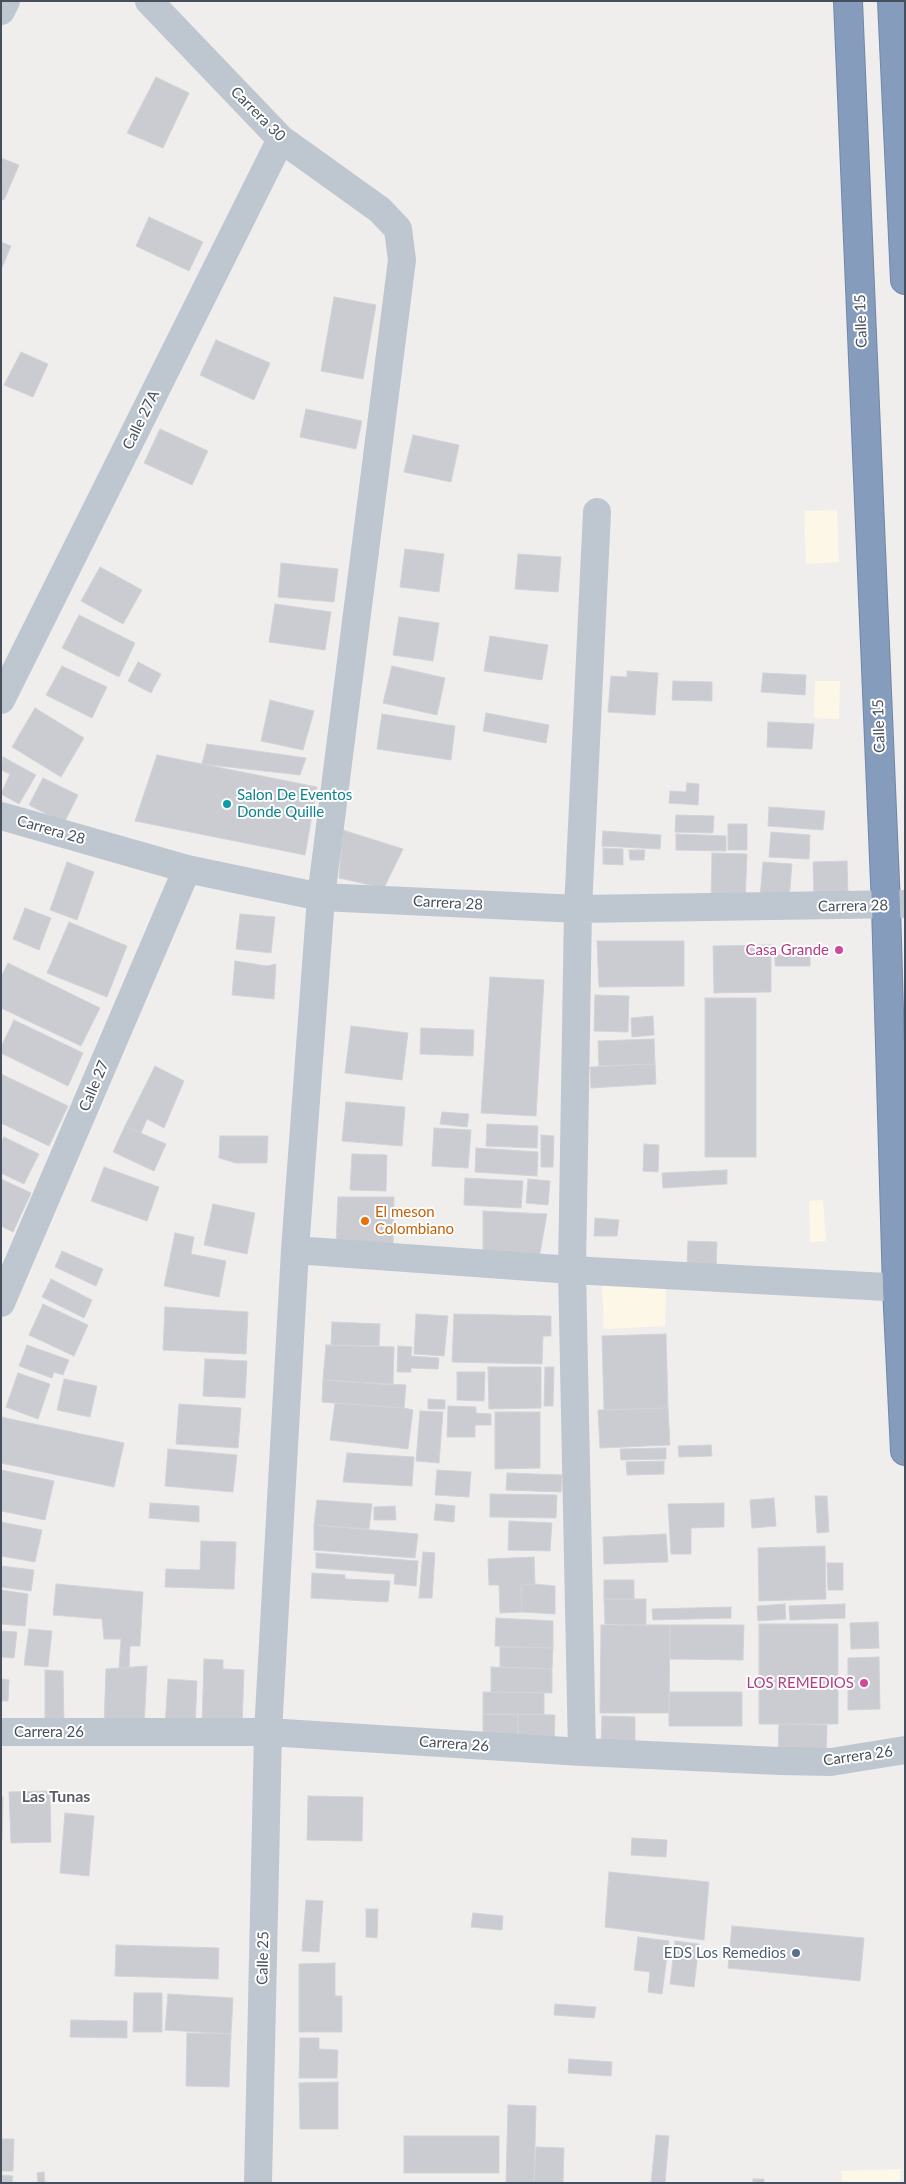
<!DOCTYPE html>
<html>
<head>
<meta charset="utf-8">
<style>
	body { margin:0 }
	#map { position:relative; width:906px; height:2184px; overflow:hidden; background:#f0eeed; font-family:Lato,sans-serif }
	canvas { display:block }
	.frame { position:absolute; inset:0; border:2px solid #464f5b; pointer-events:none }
</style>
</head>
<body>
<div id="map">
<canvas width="906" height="2184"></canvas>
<div class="frame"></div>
</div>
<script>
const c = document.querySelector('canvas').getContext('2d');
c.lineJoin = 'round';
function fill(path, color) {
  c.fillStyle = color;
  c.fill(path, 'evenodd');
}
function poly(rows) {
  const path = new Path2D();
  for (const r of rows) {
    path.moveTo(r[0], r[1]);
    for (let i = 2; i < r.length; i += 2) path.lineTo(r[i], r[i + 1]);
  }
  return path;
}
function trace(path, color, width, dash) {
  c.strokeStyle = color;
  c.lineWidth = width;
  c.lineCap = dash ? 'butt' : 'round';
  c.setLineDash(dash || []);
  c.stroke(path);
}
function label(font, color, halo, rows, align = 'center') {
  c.font = font + ' Lato,sans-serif';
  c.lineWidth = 4;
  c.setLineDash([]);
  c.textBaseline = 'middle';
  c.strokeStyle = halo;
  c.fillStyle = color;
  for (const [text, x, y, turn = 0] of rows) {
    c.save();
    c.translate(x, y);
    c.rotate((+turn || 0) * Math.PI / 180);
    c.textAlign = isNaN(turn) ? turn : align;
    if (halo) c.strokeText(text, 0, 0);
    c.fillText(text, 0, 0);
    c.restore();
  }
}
const commercial = poly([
	[837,510,839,562,806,564,804,511],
	[815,681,840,681,839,719,814,718],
	[823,1200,826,1241,810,1242,809,1201],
	[602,1286,666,1286,665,1326,604,1329],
	[901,2169,900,2183,842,2183,841,2171]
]);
const building = poly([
	[156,77,189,93,163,148,127,133,156,77],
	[1,158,19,165,4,200,1,199,1,158],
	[149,217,203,242,189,271,136,246,149,217],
	[1,242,11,246,1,270,1,242],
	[334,297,376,305,363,379,321,371,334,297],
	[216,340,270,363,254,400,200,375,216,340],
	[21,352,48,364,33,397,4,385,21,352],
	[306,409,362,421,356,449,300,437,306,409],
	[160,429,208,451,192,485,144,463,160,429],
	[413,435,459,445,451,482,404,472,413,435],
	[405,549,444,554,439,592,400,587,405,549],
	[518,554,561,557,558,592,515,589,518,554],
	[281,563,338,569,334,602,278,597,281,563],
	[100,567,142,590,123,624,81,601,100,567],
	[275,604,331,612,325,650,269,642,275,604],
	[79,615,135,643,119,677,62,648,79,615],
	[399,617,439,623,433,661,393,655,399,617],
	[490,636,548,645,542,680,484,671,490,636],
	[138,662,161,674,151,693,128,681,138,662],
	[62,666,107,687,92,718,46,695,62,666],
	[392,666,445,678,437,715,383,703,392,666],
	[627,671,658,673,655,715,608,712,611,676,627,677,627,671],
	[763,673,806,675,805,695,761,692,763,673],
	[673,681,712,682,712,701,672,700,673,681],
	[270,700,314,711,303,750,261,741,270,700],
	[35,708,84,738,61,777,12,747,35,708],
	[486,713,549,725,546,743,483,731,486,713],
	[382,714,455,726,451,760,377,749,382,714],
	[768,722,814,724,812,749,767,747,768,722],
	[207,744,306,758,300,775,202,764,207,744],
	[157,755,317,787,305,855,135,821,157,755],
	[3,757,36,775,19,804,1,794,10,774,1,770,3,757],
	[43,778,78,795,64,823,29,805,43,778],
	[687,783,699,784,698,805,669,803,670,791,686,792,687,783],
	[769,807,825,811,823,830,768,826,769,807],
	[676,815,714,816,713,833,675,832,676,815],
	[728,824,747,824,747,850,728,850,728,824],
	[343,830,403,849,384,888,339,878,343,830],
	[603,831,661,835,660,849,602,846,603,831],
	[771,832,810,835,809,859,769,857,771,832],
	[676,834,726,836,726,851,676,850,676,834],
	[603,848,623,849,623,865,603,864,603,848],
	[629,850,645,850,644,860,630,860,629,850],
	[712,853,747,854,745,904,711,904,712,853],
	[847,861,848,895,814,896,813,862,847,861],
	[67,862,94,872,77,920,50,910,67,862],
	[763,862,792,864,789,900,760,898,763,862],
	[25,908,51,918,39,950,13,939,25,908],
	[240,914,275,917,271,953,236,949,240,914],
	[69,922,127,946,107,997,47,973,69,922],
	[597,941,684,941,684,986,599,987,597,941],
	[771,945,771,992,714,993,713,946,771,945],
	[775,955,810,955,810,966,775,966,775,955],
	[235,961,267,966,276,964,274,999,232,995,235,961],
	[8,963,100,1008,81,1046,1,1008,1,977,8,963],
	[490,977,544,980,536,1116,481,1113,490,977],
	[595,995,629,996,628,1032,594,1031,595,995],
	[705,998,756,998,756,1157,705,1157,705,998],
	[653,1016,654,1035,632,1037,631,1018,653,1016],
	[14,1020,83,1053,68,1086,1,1053,1,1047,14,1020],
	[351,1026,408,1033,402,1080,345,1073,351,1026],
	[421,1028,474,1030,473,1056,420,1054,421,1028],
	[654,1039,655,1064,599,1066,598,1041,654,1039],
	[655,1064,656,1084,591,1088,590,1067,655,1064],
	[155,1066,184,1081,164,1128,147,1119,141,1133,125,1126,155,1066],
	[1,1074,68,1106,49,1146,1,1123,1,1074],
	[346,1102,405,1107,402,1146,342,1141,346,1102],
	[442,1112,469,1114,467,1127,440,1124,442,1112],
	[487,1124,538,1126,537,1148,486,1146,487,1124],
	[125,1126,166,1144,154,1171,113,1152,125,1126],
	[434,1128,471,1130,468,1168,432,1166,434,1128],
	[541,1135,554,1136,553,1167,541,1167,541,1135],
	[220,1136,268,1136,267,1163,236,1163,219,1158,220,1136],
	[4,1137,39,1154,24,1184,1,1173,1,1142,4,1137],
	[644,1144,659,1145,658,1172,643,1171,644,1144],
	[476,1148,538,1152,537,1176,475,1172,476,1148],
	[352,1154,387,1155,386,1191,350,1190,352,1154],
	[104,1167,159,1187,147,1221,91,1201,104,1167],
	[727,1170,727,1184,663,1188,662,1173,727,1170],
	[465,1178,523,1181,521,1208,464,1205,465,1178],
	[1,1179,31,1193,13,1232,1,1226,1,1179],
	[528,1179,550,1181,548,1205,526,1203,528,1179],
	[338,1197,394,1197,393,1245,336,1244,338,1197],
	[213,1204,255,1213,247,1254,204,1245,213,1204],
	[483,1211,547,1214,539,1258,483,1256,483,1211],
	[595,1218,619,1220,617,1236,594,1236,595,1218],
	[175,1233,194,1237,191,1254,226,1261,219,1297,164,1286,175,1233],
	[688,1241,717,1242,716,1269,687,1268,688,1241],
	[62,1251,103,1269,96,1286,55,1267,62,1251],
	[51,1279,92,1300,84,1318,42,1297,51,1279],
	[43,1304,88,1325,74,1356,29,1335,43,1304],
	[165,1307,248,1312,246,1354,163,1350,165,1307],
	[416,1314,448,1316,444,1356,414,1354,416,1314],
	[454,1314,551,1316,551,1336,543,1336,542,1364,452,1362,454,1314],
	[332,1322,380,1324,379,1346,331,1345,332,1322],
	[666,1334,668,1408,604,1410,602,1336,666,1334],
	[27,1345,69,1360,63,1375,54,1372,52,1378,19,1366,27,1345],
	[326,1345,394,1347,393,1385,323,1380,326,1345],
	[398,1346,412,1347,411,1356,439,1358,438,1369,411,1368,411,1372,397,1372,398,1346],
	[205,1359,247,1361,245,1398,203,1396,205,1359],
	[488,1367,541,1367,541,1408,489,1409,488,1367],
	[545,1367,554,1367,553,1406,544,1406,545,1367],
	[457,1372,485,1372,484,1401,457,1400,457,1372],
	[18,1373,50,1384,38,1419,6,1407,18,1373],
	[64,1379,97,1386,90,1417,57,1410,64,1379],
	[323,1380,406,1385,404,1408,322,1402,323,1380],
	[428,1399,445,1400,445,1409,428,1409,428,1399],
	[335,1403,404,1408,413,1410,408,1449,330,1440,335,1403],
	[179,1404,241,1408,238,1448,176,1444,179,1404],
	[448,1406,476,1407,476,1413,491,1414,491,1425,475,1425,475,1437,447,1437,448,1406],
	[668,1408,670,1445,600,1448,598,1410,668,1408],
	[420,1411,443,1412,439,1463,416,1461,420,1411],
	[495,1412,540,1412,540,1468,495,1469,495,1412],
	[1,1417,124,1443,114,1487,1,1463,1,1417],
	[711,1445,712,1456,679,1457,678,1446,711,1445],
	[666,1448,666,1459,621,1460,620,1449,666,1448],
	[168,1449,237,1455,233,1492,165,1486,168,1449],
	[347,1453,414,1457,412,1486,343,1482,347,1453],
	[664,1461,664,1474,627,1475,626,1462,664,1461],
	[1,1470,54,1481,45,1520,1,1511,1,1470],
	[437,1470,471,1472,469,1497,435,1495,437,1470],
	[507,1473,562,1475,561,1492,506,1490,507,1473],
	[490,1494,557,1495,556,1518,490,1517,490,1494],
	[815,1496,827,1496,829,1532,817,1533,815,1496],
	[774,1498,776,1526,752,1528,750,1500,774,1498],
	[317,1500,372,1504,369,1529,314,1525,317,1500],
	[150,1503,199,1506,199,1522,149,1518,150,1503],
	[724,1503,724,1527,691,1528,691,1554,671,1554,668,1504,724,1503],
	[436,1504,455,1506,454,1522,434,1520,436,1504],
	[395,1506,396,1520,374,1520,374,1507,395,1506],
	[509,1521,552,1523,550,1551,508,1550,509,1521],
	[1,1522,42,1530,35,1562,1,1556,1,1522],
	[314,1525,418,1534,415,1558,314,1550,314,1525],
	[666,1534,668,1562,604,1564,603,1537,666,1534],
	[201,1541,236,1542,234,1589,165,1587,166,1569,200,1570,201,1541],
	[825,1546,826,1599,759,1601,758,1548,825,1546],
	[423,1552,435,1553,432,1598,419,1598,423,1552],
	[316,1553,418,1561,416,1586,394,1584,395,1574,316,1568,316,1553],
	[534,1557,535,1584,521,1585,522,1612,500,1613,499,1585,489,1585,488,1559,534,1557],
	[827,1563,843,1563,843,1590,828,1590,827,1563],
	[1,1566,34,1570,31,1591,1,1587,1,1566],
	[312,1573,345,1575,345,1579,390,1581,388,1602,311,1598,312,1573],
	[604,1580,634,1580,634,1599,604,1599,604,1580],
	[56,1584,143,1592,140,1646,130,1646,129,1668,119,1668,121,1639,104,1639,102,1619,53,1615,56,1584],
	[535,1584,555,1586,555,1614,522,1612,521,1585,535,1584],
	[1,1590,28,1594,25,1626,1,1624,1,1590],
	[604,1599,646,1599,646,1625,605,1624,604,1599],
	[785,1604,786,1619,758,1621,757,1606,785,1604],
	[845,1604,845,1618,790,1620,789,1606,845,1604],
	[731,1607,731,1618,653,1620,652,1609,731,1607],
	[496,1618,553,1621,553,1648,495,1646,496,1618],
	[878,1622,879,1648,851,1649,850,1623,878,1622],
	[759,1624,838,1624,838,1724,759,1724,759,1624],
	[601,1625,670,1625,669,1713,600,1713,601,1625],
	[670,1625,744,1625,743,1660,670,1659,670,1625],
	[29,1629,52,1631,48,1667,24,1665,29,1629],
	[1,1631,17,1632,14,1658,1,1657,1,1631],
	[500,1647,553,1648,552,1669,500,1667,500,1647],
	[879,1657,880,1709,848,1710,848,1658,879,1657],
	[204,1659,223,1660,223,1669,244,1670,242,1727,202,1726,204,1659],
	[147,1666,144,1728,104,1726,106,1669,147,1666],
	[491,1667,552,1669,552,1693,491,1692,491,1667],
	[45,1670,63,1671,64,1724,45,1725,45,1670],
	[1,1679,9,1680,8,1701,1,1701,1,1679],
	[168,1679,197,1681,195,1728,165,1727,168,1679],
	[483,1692,544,1693,544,1715,483,1714,483,1692],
	[669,1692,742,1692,742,1726,669,1726,669,1692],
	[483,1714,518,1714,518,1735,483,1735,483,1714],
	[518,1714,555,1715,554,1747,518,1735,518,1714],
	[602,1716,635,1717,635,1747,601,1747,602,1716],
	[779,1724,827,1725,826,1759,778,1758,779,1724],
	[50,1791,51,1842,11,1843,9,1792,50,1791],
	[308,1796,363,1797,362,1841,307,1840,308,1796],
	[1,1797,3,1797,2,1841,1,1841,1,1797],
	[65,1813,94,1816,89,1876,60,1873,65,1813],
	[632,1838,667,1840,666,1857,631,1855,632,1838],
	[609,1872,709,1882,704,1940,605,1927,609,1872],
	[306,1900,323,1901,319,1952,302,1951,306,1900],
	[366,1909,378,1909,377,1938,366,1937,366,1909],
	[473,1913,503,1916,502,1930,471,1927,473,1913],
	[732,1926,864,1938,860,1981,728,1968,732,1926],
	[638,1937,669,1941,662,1994,648,1992,650,1972,634,1970,638,1937],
	[675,1941,699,1944,694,1987,670,1984,675,1941],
	[116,1945,219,1948,218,1979,115,1976,116,1945],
	[335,1963,335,1996,342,1996,342,2032,299,2032,299,1964,335,1963],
	[134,1993,162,1993,162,2032,133,2032,134,1993],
	[168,1994,233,1998,231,2034,165,2030,168,1994],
	[555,2004,596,2007,594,2018,554,2015,555,2004],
	[71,2020,127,2021,127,2038,70,2037,71,2020],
	[187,2033,231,2034,229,2087,186,2086,187,2033],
	[300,2038,319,2038,319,2049,338,2050,337,2078,299,2078,300,2038],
	[569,2059,612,2062,611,2076,568,2073,569,2059],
	[338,2082,338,2129,300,2129,299,2083,338,2082],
	[508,2105,536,2106,534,2183,506,2183,508,2105],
	[656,2135,669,2136,665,2183,651,2183,656,2135],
	[404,2136,499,2136,499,2173,404,2173,404,2136],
	[1,2139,14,2139,13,2171,1,2171,1,2139],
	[536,2147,564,2148,563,2183,534,2183,536,2147],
	[44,2172,45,2183,38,2183,37,2173,44,2172],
	[1,2175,13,2176,12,2183,1,2183,1,2175],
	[753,2179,764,2179,764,2183,753,2183,753,2179]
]);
const street = poly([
	[149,1,281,139,380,210,398,229,402,260,321,897,295,1250,268,1732,258,2183],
	[1,11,6,1],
	[1,700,281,139],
	[1,816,187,869,321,897,578,909,905,904],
	[295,1250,572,1270,905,1288],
	[1,1303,187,869],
	[1,1732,268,1732,582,1752,779,1761,831,1762,905,1750],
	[582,1752,572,1270,578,909,597,512]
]);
const highway = poly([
	[848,1,886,906,897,1288,905,1451],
	[892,1,905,280]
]);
const markers = [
	[227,804,5,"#0f9aa8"],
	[839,950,5,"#d1479c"],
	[365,1221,5,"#e8710a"],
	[864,1683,5,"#d1479c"],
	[796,1953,5,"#5c6f8a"]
];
const streetNames = [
	["Carrera 30",258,114,45],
	["Calle 15",861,321,-92],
	["Calle 27A",141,420,-64],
	["Calle 15",879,726,-92],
	["Carrera 28",51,830,16],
	["Carrera 28",448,903,3],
	["Carrera 28",853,906,-1],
	["Calle 27",94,1086,-67],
	["Carrera 26",49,1732],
	["Carrera 26",454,1744,4],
	["Carrera 26",858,1756,-8],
	["Calle 25",263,1958,-89]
];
const cultureNames = [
	["Salon De Eventos",237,795],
	["Donde Quille",237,812]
];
const hotelNames = [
	["Casa Grande",829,950],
	["LOS REMEDIOS",854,1683]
];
const foodNames = [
	["El meson",375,1212],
	["Colombiano",375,1229]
];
const serviceNames = [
	["EDS Los Remedios",786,1953]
];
const neighbourhoodNames = [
	["Las Tunas",56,1797]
];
fill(commercial, '#fcf7e6');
fill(building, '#caccd2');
trace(building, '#d1d3d9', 1);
trace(highway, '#7087a9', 30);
trace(street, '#bec7d0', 28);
trace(highway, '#859cbd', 28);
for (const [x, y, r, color] of markers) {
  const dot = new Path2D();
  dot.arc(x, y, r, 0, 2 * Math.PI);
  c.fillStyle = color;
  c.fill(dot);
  trace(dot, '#fff', 2);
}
label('15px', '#464f5b', '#fff', streetNames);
label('15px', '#0d838f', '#fff', cultureNames, 'left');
label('15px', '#b23c85', '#fff', hotelNames, 'right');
label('15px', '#c56008', '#fff', foodNames, 'left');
label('15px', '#4e5e75', '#fff', serviceNames, 'right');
label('bold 16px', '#5a5d63', '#fff', neighbourhoodNames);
</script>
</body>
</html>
